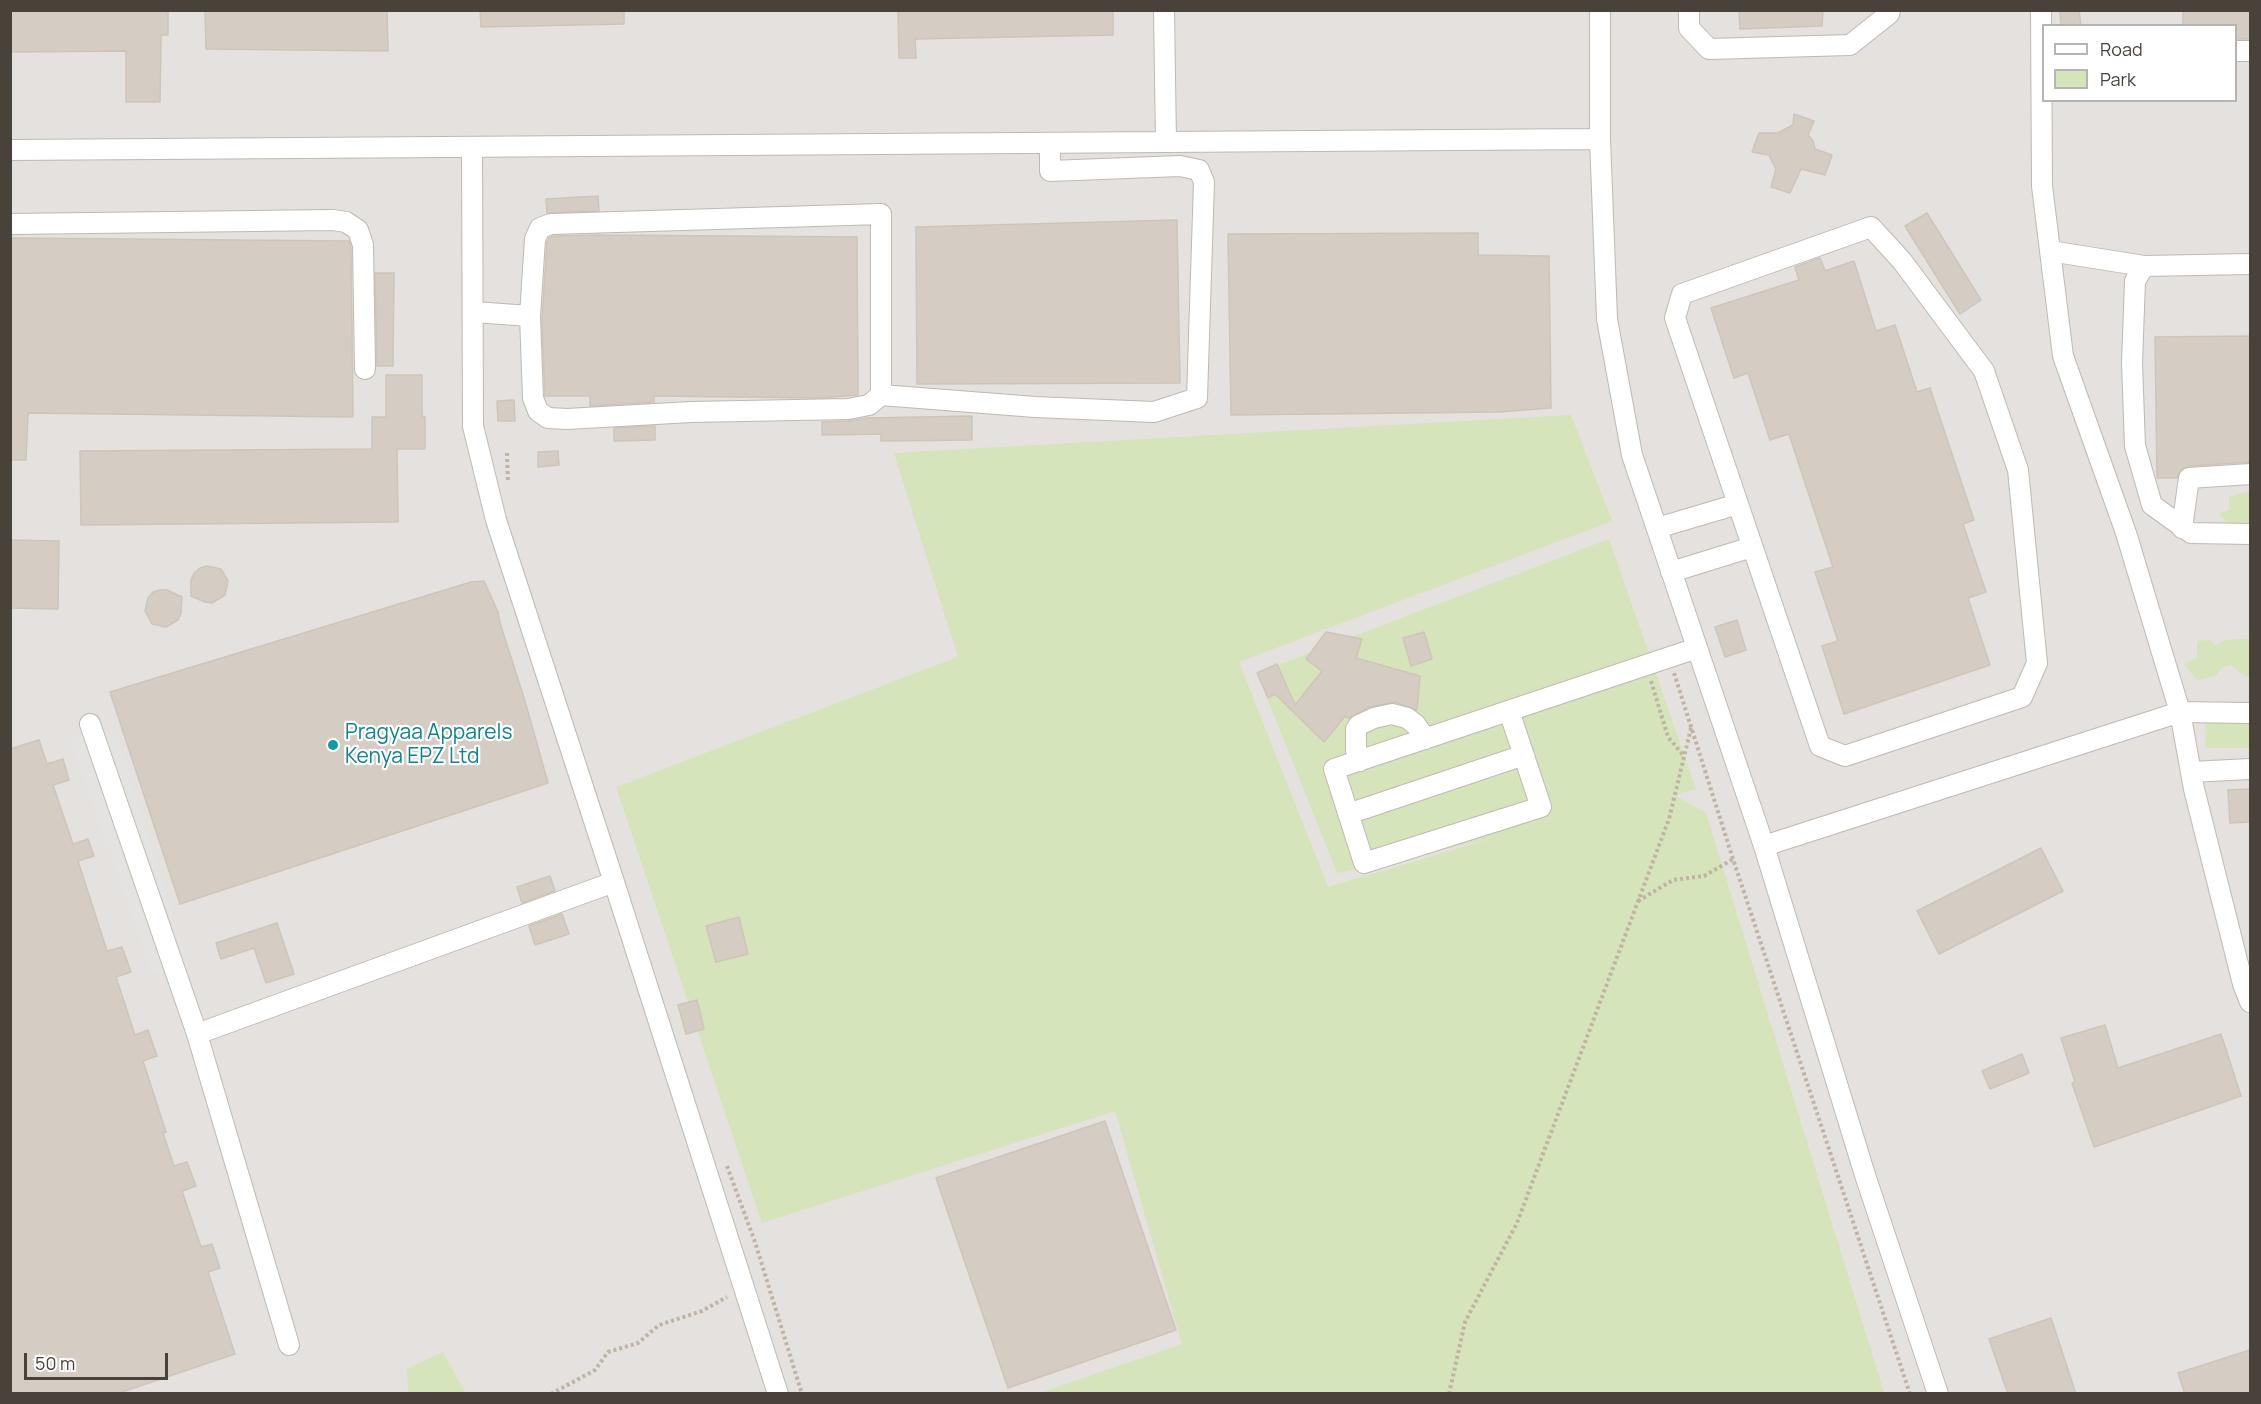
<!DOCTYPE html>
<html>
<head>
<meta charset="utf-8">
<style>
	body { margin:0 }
	#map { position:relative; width:2261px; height:1404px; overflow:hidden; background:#f5f2ed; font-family:Manrope,sans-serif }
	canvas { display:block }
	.frame { position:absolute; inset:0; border:12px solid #49423b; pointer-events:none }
	.legend { position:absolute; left:2042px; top:24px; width:195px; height:78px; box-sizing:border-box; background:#fff; border:2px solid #b6b3b1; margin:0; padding:8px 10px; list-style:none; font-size:18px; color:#49423b }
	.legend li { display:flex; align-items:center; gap:12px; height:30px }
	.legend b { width:30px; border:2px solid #b6b3b1 }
	.scale { position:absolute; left:24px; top:1353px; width:144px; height:27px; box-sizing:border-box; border:3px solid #49423b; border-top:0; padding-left:8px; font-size:18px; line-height:21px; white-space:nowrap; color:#49423b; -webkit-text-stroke:4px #fff; paint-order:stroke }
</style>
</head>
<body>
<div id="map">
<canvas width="2261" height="1404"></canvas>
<div class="frame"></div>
<ul class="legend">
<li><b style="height:8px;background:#fff"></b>Road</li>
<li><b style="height:16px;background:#d5e4bb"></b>Park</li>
</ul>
<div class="scale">50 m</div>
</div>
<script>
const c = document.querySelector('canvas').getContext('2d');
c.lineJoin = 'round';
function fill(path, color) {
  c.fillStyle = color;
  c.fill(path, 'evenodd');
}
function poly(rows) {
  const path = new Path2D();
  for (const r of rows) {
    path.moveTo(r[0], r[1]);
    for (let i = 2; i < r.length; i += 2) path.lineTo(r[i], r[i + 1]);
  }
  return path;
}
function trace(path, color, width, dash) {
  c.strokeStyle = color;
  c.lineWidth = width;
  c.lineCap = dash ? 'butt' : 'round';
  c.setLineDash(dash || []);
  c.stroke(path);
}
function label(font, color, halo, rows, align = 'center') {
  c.font = font + ' Manrope,sans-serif';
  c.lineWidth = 4.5;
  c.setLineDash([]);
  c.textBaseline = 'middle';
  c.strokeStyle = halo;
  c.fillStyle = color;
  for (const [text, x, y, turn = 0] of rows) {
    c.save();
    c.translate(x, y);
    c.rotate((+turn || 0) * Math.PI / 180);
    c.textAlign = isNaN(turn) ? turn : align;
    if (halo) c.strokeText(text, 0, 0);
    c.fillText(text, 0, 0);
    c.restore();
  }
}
const industrial = poly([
	[11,11,2250,11,2250,1393,11,1393],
	[2044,26,2236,26,2236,100,2044,100]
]);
const green = poly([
	[1571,415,1612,521,1239,662,1328,887,1490,839,1337,873,1257,673,1609,539,1696,789,1674,795,1706,813,1884,1393,1040,1393,1182,1344,1115,1111,762,1223,616,787,958,657,894,453],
	[2247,492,2250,493,2250,528,2231,528,2219,514,2229,510,2229,497],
	[2238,639,2250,639,2250,676,2246,677,2231,665,2222,668,2215,676,2197,680,2184,664,2197,658,2197,641,2210,640,2215,646,2225,640],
	[2206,712,2250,714,2250,748,2205,748],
	[443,1352,465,1393,408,1393,407,1369]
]);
const parking = poly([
	[116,733,190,967,152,974,69,738]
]);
const building = poly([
	[10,10,168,10,168,35,161,35,160,102,126,102,126,51,10,52,10,10],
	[205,10,387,10,388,51,206,49,205,10],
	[480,10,624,10,624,24,481,27,480,10],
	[898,10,1113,10,1113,35,915,39,916,58,899,58,898,10],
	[1739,10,1823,10,1822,26,1740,29,1739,10],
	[2079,10,2081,26,2061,26,2060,11,2079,10],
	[2183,10,2250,10,2250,39,2235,39,2235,26,2183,26,2183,10],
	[1794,114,1814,121,1808,135,1813,141,1815,149,1832,155,1825,175,1801,169,1790,193,1771,187,1776,169,1769,155,1752,152,1759,133,1778,133,1793,125,1794,114],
	[598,196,599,211,547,213,546,199,598,196],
	[1927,213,1981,300,1960,314,1905,226,1927,213],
	[1177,220,1180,383,917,384,916,227,1177,220],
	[1478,233,1478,255,1549,256,1551,408,1499,412,1231,415,1228,234,1478,233],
	[600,235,857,237,858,395,822,398,654,396,654,402,590,406,590,396,545,396,542,320,547,242,549,238,553,236,600,235],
	[10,238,349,241,351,247,353,417,28,413,26,460,10,460,10,238],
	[1820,258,1825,271,1854,261,1876,331,1895,325,1917,392,1930,388,1974,520,1963,524,1986,592,1968,598,1990,665,1844,714,1822,646,1838,641,1815,572,1833,567,1810,498,1789,434,1770,440,1748,373,1734,378,1711,308,1799,280,1795,267,1820,258],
	[375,273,394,273,393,366,377,366,375,273],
	[2250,336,2250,462,2188,466,2179,471,2177,478,2157,478,2155,337,2250,336],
	[386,375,422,375,422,416,425,417,425,449,397,449,398,522,81,525,80,451,372,449,372,417,386,417,386,375],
	[514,400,515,421,498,421,497,401,514,400],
	[972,416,972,440,881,441,881,434,822,435,822,422,848,421,867,418,972,416],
	[655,426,655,440,614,441,614,428,655,426],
	[558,451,559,465,538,467,538,452,558,451],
	[10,540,59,541,58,609,10,608,10,540],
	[207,566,221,569,228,581,225,595,212,603,205,602,191,596,191,580,194,573,200,568,207,566],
	[484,581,498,612,500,623,525,701,548,783,180,904,110,692,471,582,484,581],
	[160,590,167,590,182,597,181,613,178,620,166,627,152,624,145,611,148,598,153,592,160,590],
	[1737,620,1746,650,1725,657,1715,627,1737,620],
	[1326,632,1362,639,1356,658,1420,676,1417,710,1395,702,1369,707,1349,718,1345,716,1324,742,1275,694,1268,698,1257,673,1277,664,1295,705,1322,671,1306,659,1326,632],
	[1424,632,1432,659,1411,666,1403,638,1424,632],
	[39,740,47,764,63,759,69,780,53,785,73,844,88,839,94,856,78,861,107,951,122,947,131,972,116,977,135,1035,148,1030,157,1056,143,1061,166,1132,163,1133,174,1166,187,1162,196,1186,182,1191,201,1247,212,1244,220,1268,208,1272,235,1354,116,1394,10,1394,10,749,39,740],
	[2250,789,2250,822,2230,823,2228,790,2250,789],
	[2041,848,2063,891,1939,954,1917,911,2041,848],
	[550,876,555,891,522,903,517,887,550,876],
	[562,914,569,934,535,945,529,926,562,914],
	[739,917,748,954,716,962,706,926,739,917],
	[277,923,294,974,266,983,254,948,221,959,216,943,277,923],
	[697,1000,704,1029,686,1034,678,1005,697,1000],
	[2105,1025,2118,1068,2221,1034,2241,1096,2094,1147,2072,1083,2075,1082,2061,1038,2105,1025],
	[2022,1054,2029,1073,1990,1089,1982,1071,2022,1054],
	[1105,1121,1176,1330,1008,1388,936,1178,1105,1121],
	[2051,1318,2076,1394,2008,1394,1989,1339,2051,1318],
	[2250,1350,2250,1394,2185,1394,2178,1373,2250,1350]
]);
const path = poly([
	[507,453,508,483],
	[1674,673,1733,859,1910,1394],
	[1651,681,1668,737,1683,755],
	[1638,901,1673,880,1704,876,1733,859],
	[727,1166,755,1242,802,1394],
	[551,1394,595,1370,608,1352,638,1343,659,1325,702,1311,727,1297],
	[1449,1394,1465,1322,1517,1223,1669,819,1691,728]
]);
const minor = poly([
	[1164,10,1166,142],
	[1600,10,1600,139,1607,319,1632,455,1764,846,1865,1175,1938,1394],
	[1689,10,1689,28,1709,49,1850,45,1889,14,1890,10],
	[2041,10,2042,186,2063,356,2126,533,2180,712,2194,789,2243,984,2250,1002],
	[2236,51,2250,51],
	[472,147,473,426,496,520,614,882,778,1394],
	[10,150,1600,139],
	[881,214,881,395,869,405,848,409,691,412,567,419,548,418,538,411,533,398,530,316,535,239,540,228,551,224,881,214],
	[10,224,333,220,346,222,358,230,363,245,365,369],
	[1871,227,1902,261,1984,371,2018,470,2037,663,2022,697,1845,756,1820,746,1675,318,1682,294,1871,227],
	[2050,251,2144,266,2250,264],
	[2144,266,2135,281,2132,363,2135,446,2152,505,2191,533,2250,534],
	[474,312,530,316],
	[881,395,1035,407,1154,412,1197,398,1204,182,1199,170,1180,166,1050,171,1050,143],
	[1657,528,1738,504],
	[2182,528,2189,478,2250,474],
	[1671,572,1752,547],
	[1509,711,1541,807,1364,863,1334,769,1697,648],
	[90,724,197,1034,289,1345],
	[1360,761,1356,750,1356,729,1359,725,1374,718,1392,714,1407,718,1416,725,1425,739],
	[2191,772,2250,769],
	[1348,814,1524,755],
	[1764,846,2180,712,2250,713],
	[197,1034,614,882]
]);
const markers = [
	[333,745,6,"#0f9aa8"]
];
const cultureNames = [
	["Pragyaa Apparels",345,733],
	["Kenya EPZ Ltd",345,757]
];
fill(industrial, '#e5e1de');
fill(green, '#d5e4bb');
fill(parking, '#e4e3e1');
fill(building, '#d5cdc4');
trace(building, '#cfc4b8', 1.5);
trace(minor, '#bfb9b0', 22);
trace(path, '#c0b3a3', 4, [3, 3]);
trace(minor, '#fff', 20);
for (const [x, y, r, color] of markers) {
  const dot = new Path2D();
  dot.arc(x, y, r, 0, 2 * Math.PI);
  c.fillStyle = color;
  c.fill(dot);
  trace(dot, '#fff', 2);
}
label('21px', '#0d838f', '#fff', cultureNames, 'left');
</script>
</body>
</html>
